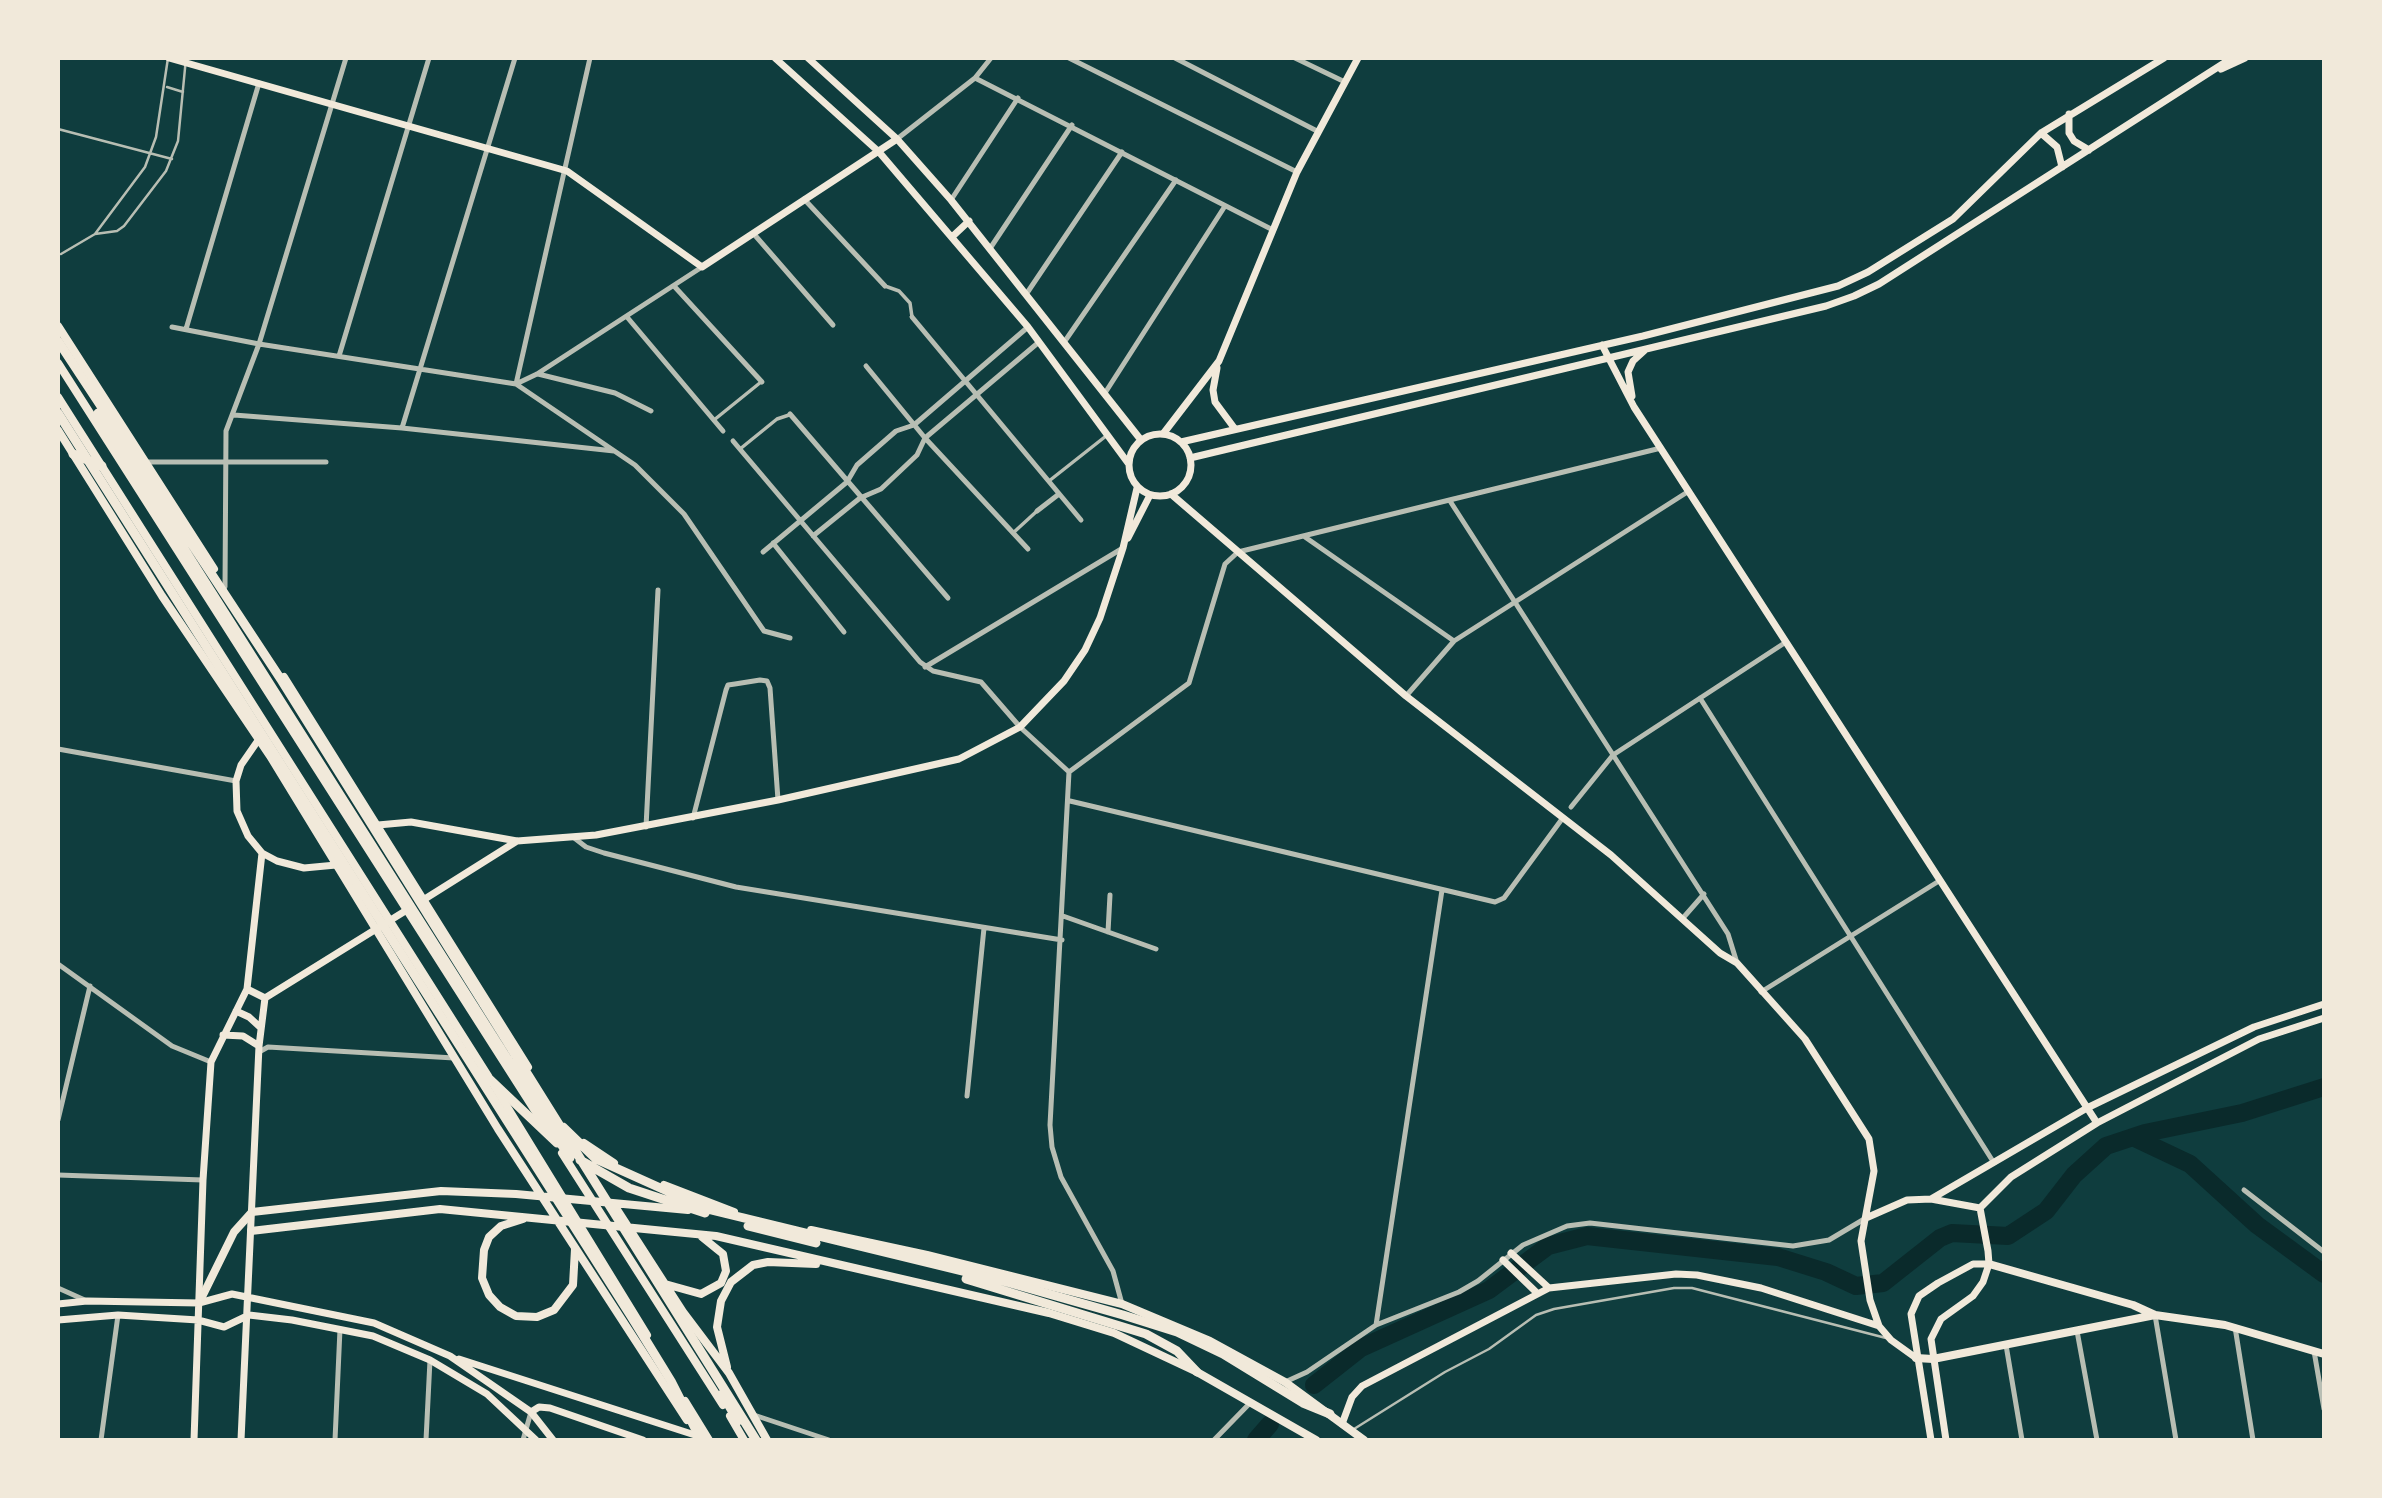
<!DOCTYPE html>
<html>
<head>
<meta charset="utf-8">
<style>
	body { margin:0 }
	#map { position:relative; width:2382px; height:1498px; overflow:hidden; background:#0f3d3e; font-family:Arial,sans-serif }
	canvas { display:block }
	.frame { position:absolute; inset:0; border:60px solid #f1e9da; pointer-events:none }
</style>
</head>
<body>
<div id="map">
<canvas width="2382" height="1498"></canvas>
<div class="frame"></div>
</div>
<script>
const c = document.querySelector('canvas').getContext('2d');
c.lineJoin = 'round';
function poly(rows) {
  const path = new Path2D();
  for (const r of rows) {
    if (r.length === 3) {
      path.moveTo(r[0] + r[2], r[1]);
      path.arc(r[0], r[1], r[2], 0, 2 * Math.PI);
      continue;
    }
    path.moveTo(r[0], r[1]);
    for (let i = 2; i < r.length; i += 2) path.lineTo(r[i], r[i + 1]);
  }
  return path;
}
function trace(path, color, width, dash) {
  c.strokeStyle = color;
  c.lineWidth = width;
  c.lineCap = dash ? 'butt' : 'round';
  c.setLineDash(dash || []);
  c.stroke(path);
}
const river = poly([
	[2135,1138,2190,1164,2257,1225,2324,1274],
	[1314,1385,1361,1348,1489,1290,1548,1246,1587,1236,1778,1257,1826,1272,1856,1286,1883,1283,1940,1238,1952,1233,2008,1236,2046,1211,2074,1175,2106,1146,2145,1133,2242,1113,2324,1087],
	[1256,1440,1270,1424]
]);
const service = poly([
	[167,87,183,92],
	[58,129,172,159],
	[95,234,117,231,124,226,166,171,178,141,186,58],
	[61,254,95,234,145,167,156,137,168,58],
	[1354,1429,1445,1372,1489,1349,1536,1315,1554,1309,1674,1288,1692,1288,1886,1338]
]);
const pedestrian = poly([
	[885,286,899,291,910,303,912,317],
	[714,420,761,382],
	[740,449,777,419,789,415],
	[1049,481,1106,436],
	[1013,533,1037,511]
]);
const minor = poly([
	[1069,58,1297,172],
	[1175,58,1317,131],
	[1295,58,1345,82],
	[975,78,1273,230],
	[897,139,975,78,991,58],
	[804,199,885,286],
	[951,200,1018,98],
	[753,233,833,325],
	[991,247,1072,125],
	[674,286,762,382],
	[1027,293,1122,152],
	[627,317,723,431],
	[912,317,1081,520],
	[172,327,259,344,516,384,635,465,684,514,764,631,790,638],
	[186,329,259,83],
	[1065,341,1176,180],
	[339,356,429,58],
	[866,366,925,438,1028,549],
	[538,374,615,393,651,411],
	[516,384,590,58],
	[516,384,537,374,702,267],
	[1105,393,1225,206],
	[790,414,948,598],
	[234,415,402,428,614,451],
	[402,428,515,58],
	[733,441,920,662,933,671,981,682,1020,727,1069,772,1050,1125,1052,1147,1061,1177,1113,1271,1122,1304],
	[144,462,326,462],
	[1450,501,1728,934,1737,963],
	[1037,511,1059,494],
	[813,536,860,498,881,489,917,455,925,438,1039,342],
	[1305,537,1454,641],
	[773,543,844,632],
	[763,552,847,482,857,465,896,431,914,425,1028,327],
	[225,587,226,431,259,344,346,58],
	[925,667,1123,548],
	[1406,696,1454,641,1689,491],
	[1700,698,1994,1163],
	[58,749,236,781],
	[1069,772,1189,683,1225,564,1238,552,1661,448],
	[1070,801,1495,902,1504,898,1562,819],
	[1571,807,1613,755,1786,642],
	[693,818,726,690,728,685,735,684,760,680,767,681,770,688,778,800],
	[646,827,658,590],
	[573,837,586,847,604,853,736,887,1062,940],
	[1063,916,1156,949],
	[1683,918,1704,894],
	[1108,932,1110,895],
	[58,964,172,1046,211,1062],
	[1761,992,1939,881],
	[259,1052,268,1047,454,1058],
	[967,1096,984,928],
	[58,1120,90,986],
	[58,1175,203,1180],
	[2244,1190,2324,1252],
	[58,1288,87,1301],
	[2155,1315,2176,1440],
	[1376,1325,1442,890],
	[2235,1327,2253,1440],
	[2077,1331,2097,1440],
	[2006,1345,2022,1440],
	[2314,1351,2324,1409],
	[1285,1382,1307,1372,1376,1325,1459,1292,1478,1281,1523,1245,1567,1226,1590,1223,1793,1246,1829,1240,1866,1218],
	[754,1415,829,1440],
	[101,1440,118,1315],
	[335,1440,340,1329],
	[426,1440,430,1360],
	[523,1440,531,1412],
	[1214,1440,1251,1402]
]);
const secondary = poly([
	[169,58,567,171,702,267,897,139],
	[775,58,879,152,1028,327,1128,463],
	[808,58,897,139,951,200,1141,440],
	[2221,69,2245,58],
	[2069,114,2069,133,2074,141,2089,150],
	[2041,133,2057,147,2062,167],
	[953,236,969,221],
	[1602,345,1634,407,2097,1123],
	[1217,368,1213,390,1215,402,1235,429],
	[1632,396,1628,372,1633,361,1644,351],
	[1163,434,1219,361,1297,172,1358,58],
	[1160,465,31],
	[1181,442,1643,336,1838,286,1868,272,1953,219,2041,133,2164,58],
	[1190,458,1826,306,1854,296,1879,284,2232,58],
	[1171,494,1406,696,1611,855,1720,953,1737,963,1805,1039,1869,1139,1874,1171,1861,1241,1870,1300,1879,1326,1891,1340,1916,1358],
	[1128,538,1150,495],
	[259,739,241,765,236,781,237,811,248,836,262,853,277,861,304,868,336,865],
	[378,825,411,822,517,841,596,835,778,800,959,759,1020,727,1064,681,1085,650,1100,618,1123,548,1137,488],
	[420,902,517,841],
	[247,989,265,998],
	[265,998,410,908],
	[236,1011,249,1017,261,1028],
	[223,1035,243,1036,259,1046],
	[1931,1199,2087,1108,2254,1027,2324,1004],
	[1980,1208,2011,1177,2097,1123,2259,1039,2324,1018],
	[1866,1218,1907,1200,1931,1199,1980,1208],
	[1511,1253,1549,1288],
	[1503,1260,1537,1293],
	[58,1304,87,1301,199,1303,232,1294,374,1323,450,1356,531,1412,553,1440],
	[58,1320,118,1315,198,1320,224,1327,249,1315,292,1320,373,1336,430,1360,487,1394,536,1440],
	[459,1359,698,1436],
	[531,1412,539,1407,550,1408,643,1440],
	[1342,1424,1352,1397,1362,1386,1549,1288,1676,1274,1697,1275,1761,1288,1879,1326],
	[194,1440,203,1180,211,1062,247,989,262,853],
	[241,1440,259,1046,265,998],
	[1931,1440,1911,1314,1919,1296,1938,1283,1973,1264,1989,1264],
	[1946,1440,1931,1339,1941,1319,1973,1296,1983,1282,1989,1264,1988,1251,1980,1208]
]);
const primary = poly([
	[58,326,214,569],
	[58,430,162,596,270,756,498,1129,687,1420],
	[284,677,528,1067],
	[584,1143,614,1163],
	[664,1185,734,1212],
	[614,1205,683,1312,729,1373,767,1440],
	[523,1219,501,1226,489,1237,484,1250,482,1278,489,1295,500,1307,516,1316,537,1317,554,1310,573,1285,575,1249],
	[811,1230,927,1255,1122,1304,1210,1341,1285,1382,1364,1440],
	[251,1231,440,1209,716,1236,1049,1313,1114,1333,1197,1372,1316,1440],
	[1989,1264,2133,1305,2155,1315,2225,1325,2324,1354],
	[665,1284,701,1294,721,1283,726,1271,723,1254,702,1237],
	[199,1303,234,1232,252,1212,441,1191,516,1194,688,1210],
	[1916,1358,1933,1359,2155,1315],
	[727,1367,717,1327,721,1301,731,1282,753,1265,768,1262,816,1264]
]);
const trunk = poly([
	[58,363,548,1131],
	[58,397,488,1076],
	[495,1087,647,1335],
	[562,1153,723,1405],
	[685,1401,709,1440],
	[730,1416,744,1440]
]);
const motorway = poly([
	[58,341,282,681,756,1440],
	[58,413,631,1316,671,1381,701,1440],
	[98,413,570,1158],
	[73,454,102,466],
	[481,1071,557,1143],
	[563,1127,596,1159,707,1209,1003,1281,1123,1315,1177,1332,1223,1354,1303,1403,1330,1414],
	[580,1160,629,1188,705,1213],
	[748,1226,816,1243],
	[966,1279,1146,1334,1177,1351,1197,1372],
	[722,1394,738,1421]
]);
trace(river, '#0a2a2b', 18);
trace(service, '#b8beb3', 2.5);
trace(pedestrian, '#b8beb3', 3.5);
trace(minor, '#b8beb3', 5);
trace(secondary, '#f1e9da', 7);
trace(primary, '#f1e9da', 8);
trace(trunk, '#f1e9da', 8);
trace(motorway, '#f1e9da', 9);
</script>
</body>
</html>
